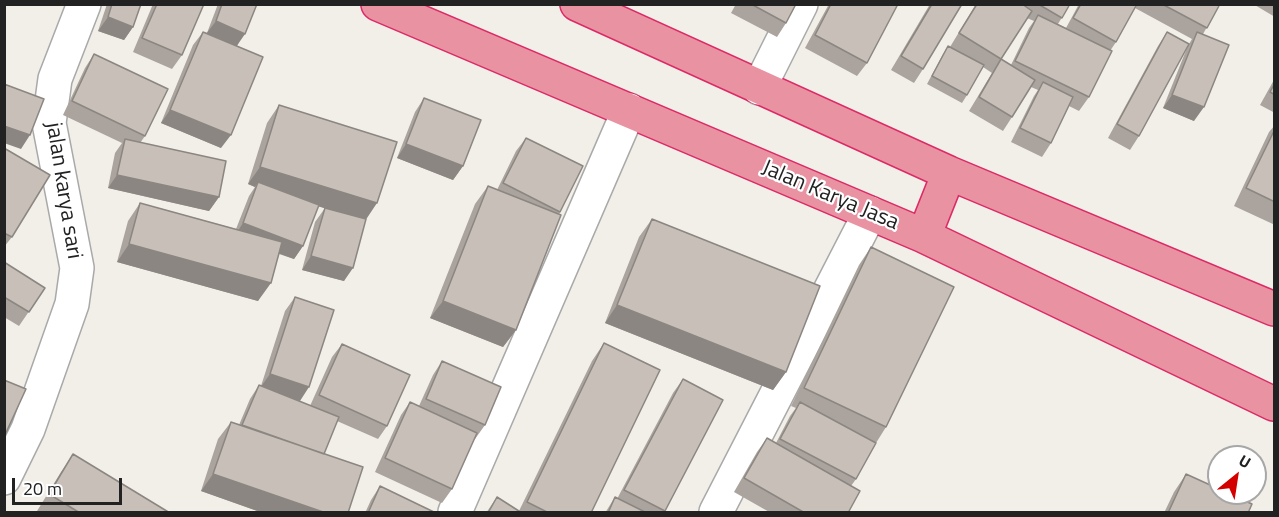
<!DOCTYPE html>
<html>
<head>
<meta charset="utf-8">
<style>
	body { margin:0 }
	#map { position:relative; width:1279px; height:517px; overflow:hidden; background:#f2efe9; font-family:"Titillium Web",sans-serif }
	canvas { display:block }
	.frame { position:absolute; inset:0; border:6px solid #222; pointer-events:none }
	.north { position:absolute; left:1207px; top:445px; width:60px; height:60px; box-sizing:border-box; background:#fff; border:2px solid #a7a7a7; border-radius:50%; rotate:30deg; font-size:16px; font-weight:700; line-height:24px; text-align:center; color:#222 }
	.north::after { content:''; display:block; margin:auto; width:21px; height:27px; background:#d40000; clip-path:polygon(50% 0,100% 100%,50% 72%,0 100%) }
	.scale { position:absolute; left:12px; top:478px; width:110px; height:27px; box-sizing:border-box; border:3px solid #222; border-top:0; padding-left:8px; font-size:18px; line-height:21px; white-space:nowrap; color:#222; -webkit-text-stroke:4px #fff; paint-order:stroke }
</style>
</head>
<body>
<div id="map">
<canvas width="1279" height="517"></canvas>
<div class="frame"></div>
<div class="north">U</div>
<div class="scale">20 m</div>
</div>
<script>
const c = document.querySelector('canvas').getContext('2d');
c.lineJoin = 'round';
function poly(rows) {
  const path = new Path2D();
  for (const r of rows) {
    path.moveTo(r[0], r[1]);
    for (let i = 2; i < r.length; i += 2) path.lineTo(r[i], r[i + 1]);
  }
  return path;
}
function trace(path, color, width, dash) {
  c.strokeStyle = color;
  c.lineWidth = width;
  c.lineCap = dash ? 'butt' : 'round';
  c.setLineDash(dash || []);
  c.stroke(path);
}
function fill(path, color) {
  c.fillStyle = color;
  c.fill(path, 'evenodd');
}
function label(font, color, halo, rows, align = 'center') {
  c.font = font + ' "Titillium Web",sans-serif';
  c.lineWidth = 4.5;
  c.setLineDash([]);
  c.textBaseline = 'middle';
  c.strokeStyle = halo;
  c.fillStyle = color;
  for (const [text, x, y, turn = 0] of rows) {
    c.save();
    c.translate(x, y);
    c.rotate((+turn || 0) * Math.PI / 180);
    c.textAlign = isNaN(turn) ? turn : align;
    if (halo) c.strokeText(text, 0, 0);
    c.fillText(text, 0, 0);
    c.restore();
  }
}
const minor = poly([
	[759,88,801,4],
	[4,478,28,429,72,304,77,268,49,123,55,79,84,4],
	[455,512,629,110],
	[716,512,870,213]
]);
const highway = poly([
	[378,4,924,236,1274,404],
	[577,4,949,173,1274,309],
	[924,236,949,173]
]);
const wall = poly([
	[107,4,141,4,133,27,124,40,98,31],
	[153,4,204,4,182,55,172,69,133,52],
	[218,4,257,4,237,46,221,148,161,123,193,45,203,32,207,33],
	[736,4,796,4,786,23,777,37,731,13],
	[829,4,898,4,867,63,857,76,805,48],
	[930,4,962,4,923,69,914,83,891,70],
	[976,4,1070,4,1058,24,1066,28,1079,4,1220,4,1203,34,1194,121,1163,108,1187,48,1139,136,1130,150,1108,138,1158,46,1167,32,1189,44,1192,39,1135,8,1116,42,1110,51,1089,97,1079,111,1069,106,1051,143,1042,157,1011,142,1034,96,1038,90,1031,87,1012,117,1003,131,969,111,992,73,983,67,967,95,962,103,927,84,943,54,948,46,957,51,950,47],
	[1027,18,1034,21,1029,28,1011,65,1001,59],
	[1253,4,1275,4,1275,17],
	[94,54,145,136,140,143,219,197,209,211,108,188,115,153,122,143,63,115,85,68],
	[1275,78,1275,113,1260,105],
	[424,98,463,166,453,180,397,158,415,112],
	[279,105,366,219,344,281,302,270,315,222,325,208,318,206,303,246,294,259,279,254,258,301,117,262,128,221,140,203,236,229,249,196,255,187,248,184,267,123],
	[1275,125,1275,225,1234,206,1269,132],
	[526,138,560,212,516,330,503,347,430,318,475,204,488,186,497,190,516,151],
	[4,148,12,237,4,247],
	[652,219,786,372,773,390,605,323,639,237],
	[871,247,886,427,876,443,856,479,851,486,848,513,771,513,734,492,757,452,767,438,776,443,790,416,796,408,791,406,859,265],
	[4,262,45,288,19,326,4,317],
	[295,297,300,401,288,397,310,406,332,357,342,344,387,426,378,439,337,421,324,454,348,513,263,513,201,491,218,439,231,422,239,425,250,399,259,385,261,386,285,311],
	[604,343,591,513,486,513,497,497,519,511,592,361],
	[442,361,485,425,475,439,474,438,452,489,442,503,375,472,401,415,410,402,419,406,433,375],
	[683,379,723,400,664,513,605,513,615,497,617,499,673,393],
	[73,454,170,513,39,513,37,511,61,472],
	[1186,474,1248,513,1164,513,1174,492],
	[380,486,436,513,365,513,371,500]
]);
const shadedWall = poly([
	[108,17,133,27,124,40,98,31],
	[216,21,245,34,236,47,206,34],
	[1172,95,1204,107,1194,121,1163,108],
	[170,110,231,135,221,148,161,123],
	[4,126,30,135,21,149,4,143],
	[406,144,463,166,453,180,397,158],
	[260,167,377,203,365,221,257,187,258,182,255,187,248,184],
	[117,175,219,197,209,211,108,188],
	[243,223,303,246,294,259,234,237],
	[129,244,271,283,258,301,117,262],
	[311,256,353,268,344,281,302,270],
	[443,301,516,330,503,347,430,318],
	[617,305,786,372,773,390,605,323],
	[270,374,309,387,300,401,260,388],
	[213,474,326,513,263,513,201,491]
]);
const building = poly([
	[112,4,141,4,133,27,108,17,112,4],
	[157,4,204,4,182,55,142,38,157,4],
	[222,4,257,4,245,34,216,21,222,4],
	[751,4,796,4,786,23,751,4],
	[831,4,898,4,867,63,815,35,831,4],
	[932,4,962,4,923,69,901,56,932,4],
	[977,4,1022,4,1032,11,1001,59,959,33,977,4],
	[1038,4,1070,4,1062,18,1038,4],
	[1081,4,1137,4,1116,42,1073,18,1081,4],
	[1162,4,1220,4,1207,28,1162,4],
	[1038,15,1112,51,1089,97,1015,61,1038,15],
	[203,32,263,57,231,135,170,110,203,32],
	[1167,32,1189,44,1139,136,1117,124,1167,32],
	[1197,32,1229,45,1204,107,1172,95,1197,32],
	[948,46,984,65,967,95,932,76,948,46],
	[94,54,168,89,145,136,72,101,94,54],
	[1001,59,1035,80,1012,117,979,97,1001,59],
	[1043,82,1073,97,1051,143,1020,128,1043,82],
	[1275,83,1275,95,1270,92,1275,83],
	[4,84,44,99,30,135,4,126,4,84],
	[424,98,481,120,463,166,406,144,424,98],
	[279,105,397,142,377,203,260,167,279,105],
	[1275,129,1275,202,1246,188,1275,129],
	[526,138,583,166,560,212,503,183,526,138],
	[125,139,226,161,219,197,117,175,125,139],
	[4,148,50,175,12,237,4,233,4,148],
	[258,182,319,205,303,246,243,223,258,182],
	[488,186,561,215,516,330,443,301,488,186],
	[140,203,282,242,271,283,129,244,140,203],
	[325,208,366,219,353,268,311,256,325,208],
	[652,219,820,286,786,372,617,305,652,219],
	[871,247,954,287,886,427,804,388,871,247],
	[4,262,45,288,29,312,4,297,4,262],
	[295,297,334,310,309,387,270,374,295,297],
	[604,343,660,370,591,513,549,513,527,502,604,343],
	[342,344,410,375,387,426,319,395,342,344],
	[442,361,501,387,485,425,426,399,442,361],
	[683,379,723,400,665,511,624,490,683,379],
	[4,380,26,389,4,437,4,380],
	[259,385,339,417,324,454,242,425,259,385],
	[410,402,477,433,452,489,385,458,410,402],
	[800,402,876,443,856,479,780,439,800,402],
	[231,422,363,467,348,513,326,513,213,474,231,422],
	[767,438,860,491,848,513,805,513,744,478,767,438],
	[73,454,170,513,80,513,49,494,73,454],
	[1186,474,1219,489,1219,493,1227,493,1252,504,1248,513,1168,513,1186,474],
	[380,486,436,513,368,513,380,486],
	[497,497,522,513,488,513,497,497],
	[615,497,647,513,608,513,615,497]
]);
const streetNames = [
	["jalan karya sari",63,191,81],
	["Jalan Karya Jasa",830,196,23]
];
trace(minor, '#a9a9a9', 36);
trace(highway, '#dc2a67', 36);
trace(minor, '#fff', 33);
trace(highway, '#e892a2', 33);
fill(wall, '#aba49e');
fill(shadedWall, '#8b8681');
fill(building, '#c7bfb8');
trace(building, '#8b8681', 1.5);
label('22px', '#222', '#fff', streetNames);
</script>
</body>
</html>
